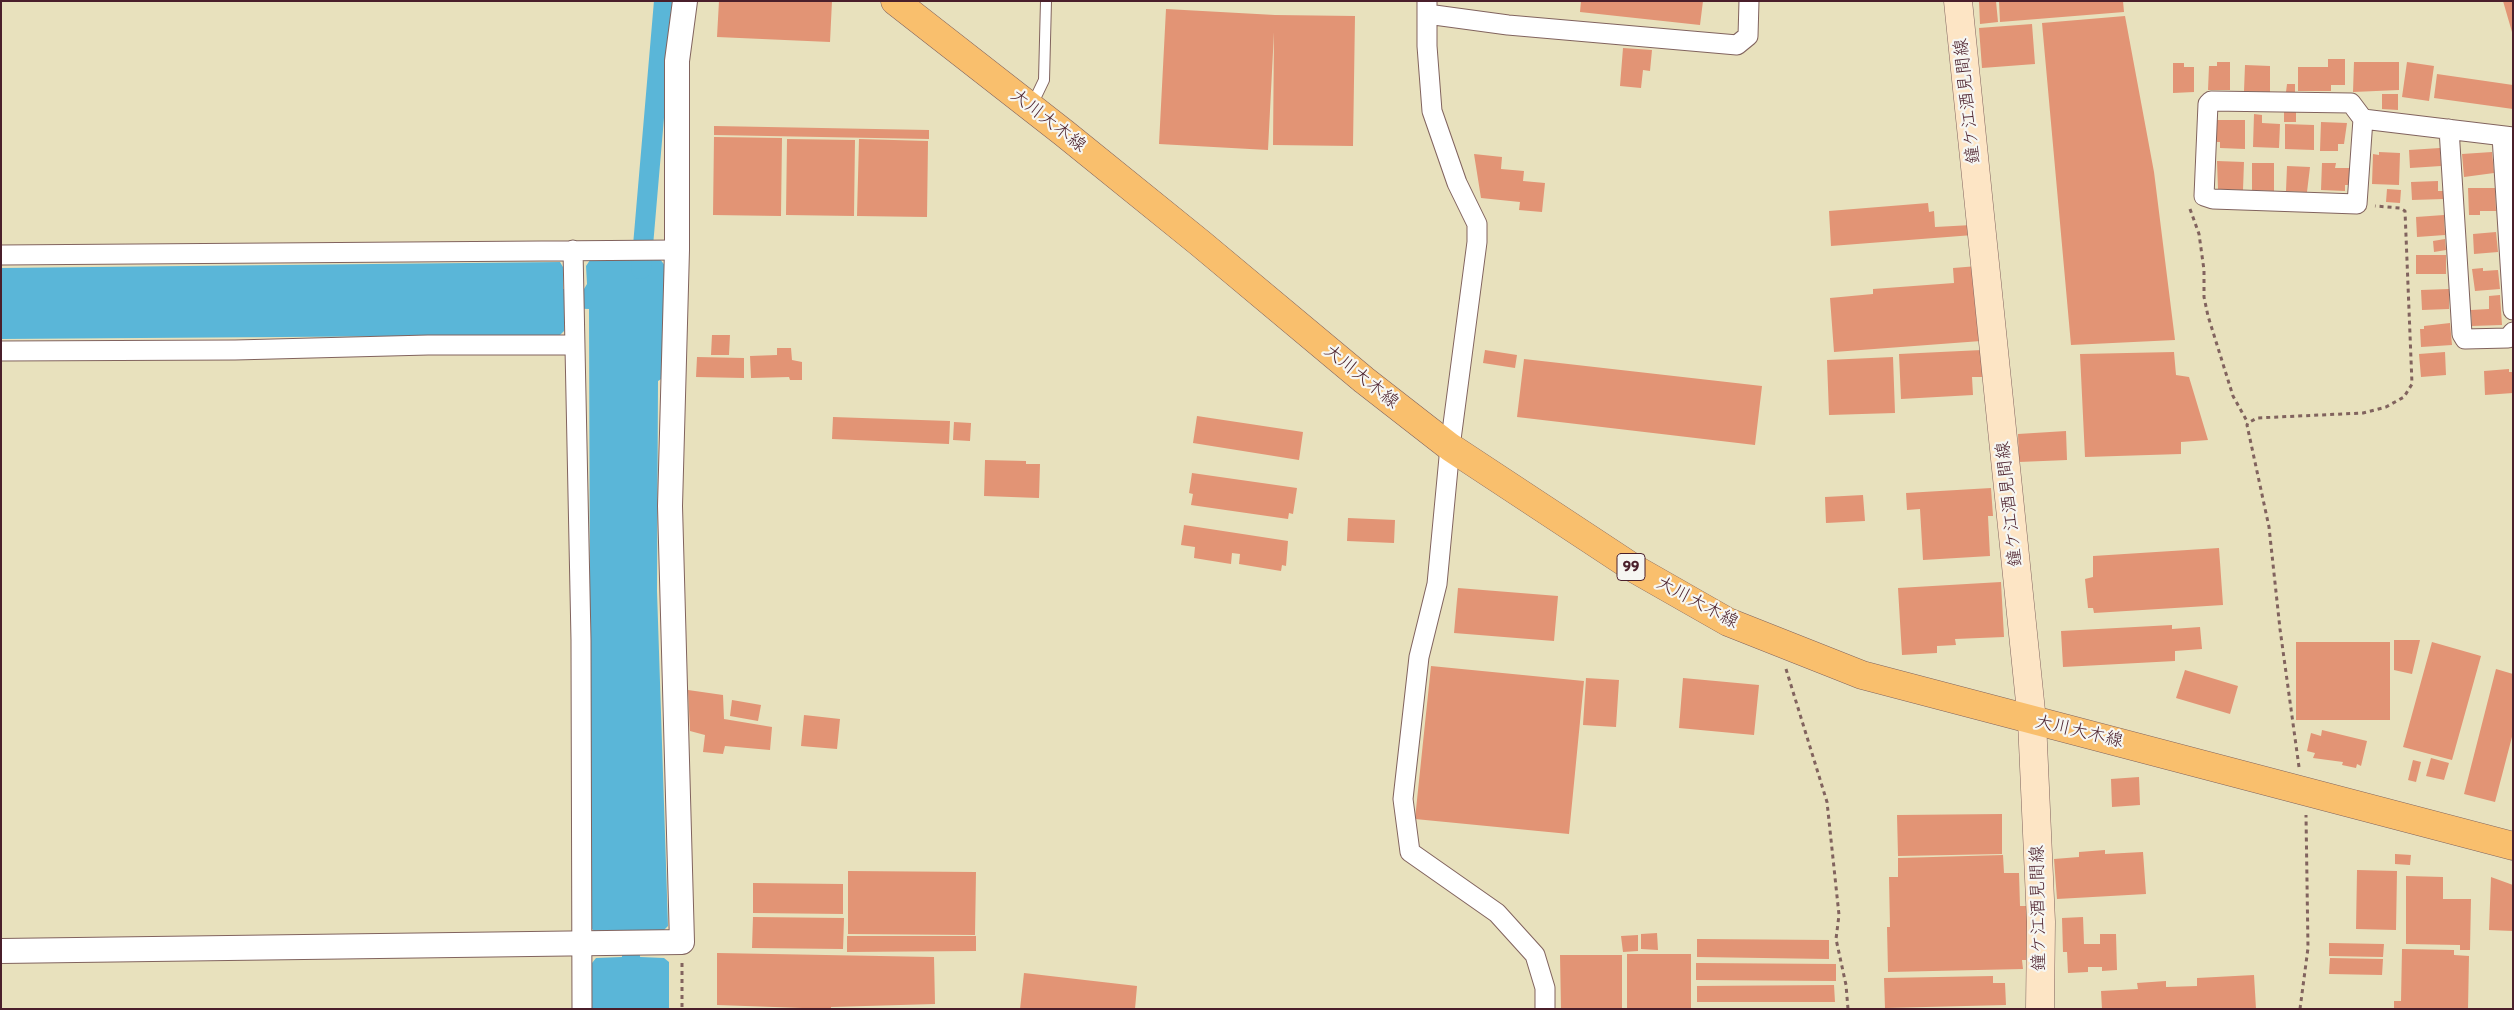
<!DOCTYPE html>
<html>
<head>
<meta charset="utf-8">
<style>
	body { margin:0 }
	#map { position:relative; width:2514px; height:1010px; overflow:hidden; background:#e8e1bd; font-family:Itim,sans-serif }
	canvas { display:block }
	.frame { position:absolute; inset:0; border:2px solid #4a1f2b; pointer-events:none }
</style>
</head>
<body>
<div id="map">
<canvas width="2514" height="1010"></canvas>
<div class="frame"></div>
</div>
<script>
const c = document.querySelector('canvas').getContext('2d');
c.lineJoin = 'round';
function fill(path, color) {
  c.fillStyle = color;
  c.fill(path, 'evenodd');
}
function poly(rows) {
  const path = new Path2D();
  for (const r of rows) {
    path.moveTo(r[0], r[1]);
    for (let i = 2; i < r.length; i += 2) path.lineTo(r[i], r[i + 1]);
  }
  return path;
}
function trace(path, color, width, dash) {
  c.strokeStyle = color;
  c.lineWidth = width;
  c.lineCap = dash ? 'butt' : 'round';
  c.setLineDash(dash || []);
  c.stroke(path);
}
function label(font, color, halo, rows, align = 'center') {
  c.font = font + ' Itim,"Klee One",sans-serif';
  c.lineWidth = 4.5;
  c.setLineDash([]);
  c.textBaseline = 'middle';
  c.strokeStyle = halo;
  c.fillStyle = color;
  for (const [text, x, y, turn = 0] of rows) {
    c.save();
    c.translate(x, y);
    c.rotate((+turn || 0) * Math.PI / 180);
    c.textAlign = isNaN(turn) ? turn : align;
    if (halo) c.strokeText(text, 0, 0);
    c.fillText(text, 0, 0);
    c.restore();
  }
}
const water = poly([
	[660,259,666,267,663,378,658,381,657,591,668,926,664,930,641,931,640,957,664,958,669,962,669,1009,592,1009,592,963,596,958,622,957,621,930,594,931,591,928,589,309,564,308,564,331,560,335,1,339,1,268,560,262,563,267,563,289,584,289,587,284,586,266,590,260]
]);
const canal = poly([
	[641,269,664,1]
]);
const building = poly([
	[719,1,832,1,830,42,717,37],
	[1581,1,1703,1,1700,25,1580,12],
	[1979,1,1996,1,1998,22,1980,24],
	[1999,1,2123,1,2124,12,2000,22],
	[2503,1,2513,1,2513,32,2512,32],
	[1166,9,1275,15,1355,16,1353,146,1273,145,1274,32,1268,150,1159,144],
	[2125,16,2154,172,2175,340,2071,345,2042,23],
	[2032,24,2035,64,1982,68,1979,28],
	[1623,48,1652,50,1650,71,1643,70,1641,88,1620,86],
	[2328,59,2345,59,2345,85,2331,85,2331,91,2298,91,2298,67,2328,67],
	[2217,62,2230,62,2230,90,2208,90,2209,66,2217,66],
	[2354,62,2399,62,2399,90,2353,92],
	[2407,62,2434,66,2429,101,2402,97],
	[2173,63,2184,63,2184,67,2194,67,2194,92,2173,93],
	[2245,65,2270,66,2270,92,2244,91],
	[2437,74,2513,85,2513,109,2434,98],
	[2287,84,2295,84,2295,92,2286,92],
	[2382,94,2398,94,2398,110,2382,109],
	[2284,111,2296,111,2296,122,2284,122],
	[2254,114,2262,115,2262,123,2280,124,2279,148,2253,147],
	[2217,120,2245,120,2245,149,2220,148,2220,142,2217,142],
	[2321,122,2347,123,2344,144,2338,144,2338,151,2320,151],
	[2285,124,2314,125,2314,150,2285,149],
	[714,126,929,130,929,139,714,135],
	[714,137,782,138,781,216,713,215],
	[787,139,855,140,854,216,786,215],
	[859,139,928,141,927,217,857,216],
	[2440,148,2441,166,2410,168,2409,150],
	[2379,152,2400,153,2399,185,2372,184,2373,154,2379,155],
	[2492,152,2494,173,2464,177,2462,154],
	[1474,154,1502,157,1501,169,1524,171,1523,181,1545,183,1542,212,1519,210,1520,202,1481,198],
	[2217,161,2244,162,2243,190,2218,189],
	[2252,163,2274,163,2274,191,2252,190],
	[2322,163,2336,163,2335,168,2349,168,2349,185,2345,185,2345,191,2321,190],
	[2287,166,2310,167,2307,192,2286,191],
	[2438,181,2438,191,2443,191,2444,199,2412,200,2411,182],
	[2468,188,2495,188,2496,211,2480,211,2480,215,2469,215],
	[2387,189,2401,190,2400,203,2386,202],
	[1928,203,1929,212,1934,211,1935,227,1972,225,1973,235,1831,246,1829,211],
	[2444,215,2445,235,2417,237,2416,217],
	[2496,232,2498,252,2474,254,2473,234],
	[2445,239,2446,250,2434,252,2433,241],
	[2416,255,2446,255,2446,274,2416,274],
	[1978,266,1981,341,1834,352,1830,298,1873,294,1873,289,1954,283,1953,268],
	[2483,268,2483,271,2498,270,2500,289,2475,291,2472,269],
	[2449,289,2449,309,2422,310,2421,290],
	[2500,295,2502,325,2472,326,2471,310,2489,309,2489,296],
	[2450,323,2452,345,2421,347,2420,329,2424,329,2424,326],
	[712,335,730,335,729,355,711,355],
	[777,348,791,348,792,360,802,362,802,380,790,380,789,377,751,378,750,356,777,355],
	[1485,350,1517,355,1515,368,1483,363],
	[1982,350,1984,377,1972,377,1973,395,1901,399,1899,354],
	[2174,352,2176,375,2189,377,2208,440,2181,442,2181,454,2085,457,2080,354],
	[2445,352,2446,375,2421,377,2419,354],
	[697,357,744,358,744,378,696,377],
	[1893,357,1895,413,1829,415,1827,360],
	[1524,359,1762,386,1755,445,1517,417],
	[2509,369,2509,372,2513,372,2513,393,2485,395,2484,371],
	[1197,416,1303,432,1299,460,1193,443],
	[833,417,950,421,949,444,832,439],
	[954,422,971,423,970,441,953,440],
	[2066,431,2067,460,2019,462,2018,434],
	[985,460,1026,461,1026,464,1040,464,1039,498,984,496],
	[1192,473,1297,488,1293,514,1289,513,1288,519,1191,505,1193,494,1189,493],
	[1991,488,1993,516,1988,516,1990,556,1923,560,1920,509,1907,510,1906,493],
	[1863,495,1865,521,1826,523,1825,497],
	[1348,518,1395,520,1394,543,1347,541],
	[1184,525,1288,541,1286,566,1282,565,1281,571,1239,564,1240,554,1232,553,1231,564,1194,558,1195,547,1181,545],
	[2219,548,2223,605,2094,613,2093,608,2088,608,2085,579,2093,577,2093,556],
	[2001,582,2004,637,1955,639,1956,645,1937,646,1937,653,1902,655,1898,588],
	[1458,588,1558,596,1554,641,1454,633],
	[2172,625,2172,629,2200,627,2202,649,2175,651,2175,661,2063,667,2061,631],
	[2394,640,2420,640,2412,674,2394,670],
	[2296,642,2390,642,2390,720,2296,720],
	[2432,642,2481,656,2452,760,2403,747],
	[1431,666,1584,681,1569,834,1415,819],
	[2496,669,2513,674,2513,733,2495,802,2464,794],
	[2185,670,2238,686,2230,714,2176,698],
	[1586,678,1619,680,1616,727,1583,725],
	[1683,678,1759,685,1754,735,1679,728],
	[688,690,723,695,724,719,772,727,770,750,725,746,723,754,703,752,705,735,690,731],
	[732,700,761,705,758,721,730,716],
	[804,715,840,719,837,749,801,746],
	[2322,730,2367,741,2361,766,2357,764,2356,768,2342,765,2343,762,2313,758,2315,753,2307,751,2311,733,2321,736],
	[2431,758,2449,763,2444,780,2426,776],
	[2413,760,2421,762,2416,782,2408,780],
	[2139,777,2140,805,2112,807,2111,779],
	[2002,814,2002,854,1898,856,1897,815],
	[2105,850,2105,854,2143,852,2146,894,2057,899,2054,859,2079,857,2079,852],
	[2395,854,2411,855,2410,865,2395,864],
	[2003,855,2004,873,2019,873,2020,906,2030,906,2031,960,2022,960,2023,969,1888,972,1887,927,1890,927,1889,877,1898,877,1898,858],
	[2357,870,2397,871,2396,930,2356,929],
	[848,871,976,872,975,935,848,934],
	[2406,876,2443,877,2443,899,2471,899,2470,950,2460,950,2460,945,2406,944],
	[2491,877,2513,885,2513,931,2489,930],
	[753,883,843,884,843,914,753,913],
	[753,917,844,918,843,949,752,948],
	[2083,917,2084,944,2100,944,2100,934,2116,934,2117,970,2102,971,2102,967,2088,967,2088,972,2068,973,2067,952,2063,952,2062,918],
	[1657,933,1658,950,1641,949,1641,934],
	[1638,935,1638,951,1623,952,1621,936],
	[847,936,976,936,976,951,847,952],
	[1697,939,1829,940,1829,959,1697,957],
	[2329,943,2384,944,2383,957,2329,956],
	[2402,949,2454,950,2454,955,2469,956,2468,1009,2394,1009,2394,1001,2401,1001],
	[717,953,934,957,935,1004,831,1007,831,1009,717,1005],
	[1627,954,1691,954,1691,1009,1627,1009],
	[1560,955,1622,955,1622,1009,1561,1009],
	[2330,958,2383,959,2382,975,2329,974],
	[1696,963,1836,964,1836,981,1696,980],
	[1024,973,1137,986,1135,1009,1020,1009],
	[2254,975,2256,1009,2102,1009,2101,991,2138,989,2137,983,2166,981,2166,987,2197,986,2197,978],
	[1993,976,1993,983,2005,983,2006,1005,1885,1008,1884,978],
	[1834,985,1835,1002,1697,1002,1697,986]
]);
const path = poly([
	[2190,209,2199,234,2204,270,2204,297,2208,316,2233,396,2248,423],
	[1786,669,1827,802,1839,915,1836,939,1846,985,1848,1009],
	[2299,767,2280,629,2269,527,2247,425,2248,423,2257,418,2363,413,2386,407,2404,397,2412,384,2405,211,2400,208,2375,206],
	[682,963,682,1009],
	[2300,1009,2308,948,2306,815]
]);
const service = poly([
	[1032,105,1044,80,1046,1]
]);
const minor = poly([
	[1427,1,1427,46,1432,111,1457,183,1477,224,1477,242,1450,447,1437,584,1419,657,1403,799,1410,852,1497,913,1535,955,1545,988,1545,1009],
	[1427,14,1508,25,1737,45,1748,36,1749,1],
	[2363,119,2357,204,2213,199,2204,196,2208,104,2211,101,2351,103,2363,119,2513,137],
	[2449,129,2462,334,2465,339,2508,338,2513,332],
	[2502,136,2513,310],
	[573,250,581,640,582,1009],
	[1,255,677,250],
	[1,351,235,350,428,345,574,345]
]);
const tertiary = poly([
	[1,951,682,942,670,506,677,250,677,61,685,1]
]);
const secondary = poly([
	[1958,1,2032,721,2041,922,2040,1009]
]);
const primary = poly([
	[895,1,1064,133,1200,243,1364,380,1450,447,1635,569,1728,622,1862,675,2513,846]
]);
const shields = [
	[1631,567,28]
];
const shieldNames = [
	["99",1631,567]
];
const streetNames = [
	["鐘ケ江酒見間線",1968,101,-96],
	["大川大木線",1048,121,38],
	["大川大木線",1361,377,39],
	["鐘ケ江酒見間線",2010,504,-96],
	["大川大木線",1697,603,28],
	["大川大木線",2079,732,13],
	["鐘ケ江酒見間線",2039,908,-91]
];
fill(water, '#5ab6d8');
trace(canal, '#5ab6d8', 20);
fill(building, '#e29475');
trace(service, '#81635e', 12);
trace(minor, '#81635e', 21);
trace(tertiary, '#81635e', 26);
trace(secondary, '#81635e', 29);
trace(primary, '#81635e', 29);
trace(path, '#81635e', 3, [4, 4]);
trace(service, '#fff', 10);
trace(minor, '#fff', 19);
trace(tertiary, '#fff', 24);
trace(secondary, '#fde5c5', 28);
trace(primary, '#f9bf6d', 28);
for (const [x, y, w] of shields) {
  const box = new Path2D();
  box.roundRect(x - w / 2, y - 13.5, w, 27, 4);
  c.fillStyle = '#f6f6f2';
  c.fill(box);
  trace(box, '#4a1f2b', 1);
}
label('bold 16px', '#4a1f2b', null, shieldNames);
label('18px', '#4a1f2b', '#f6f6f2', streetNames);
</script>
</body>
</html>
